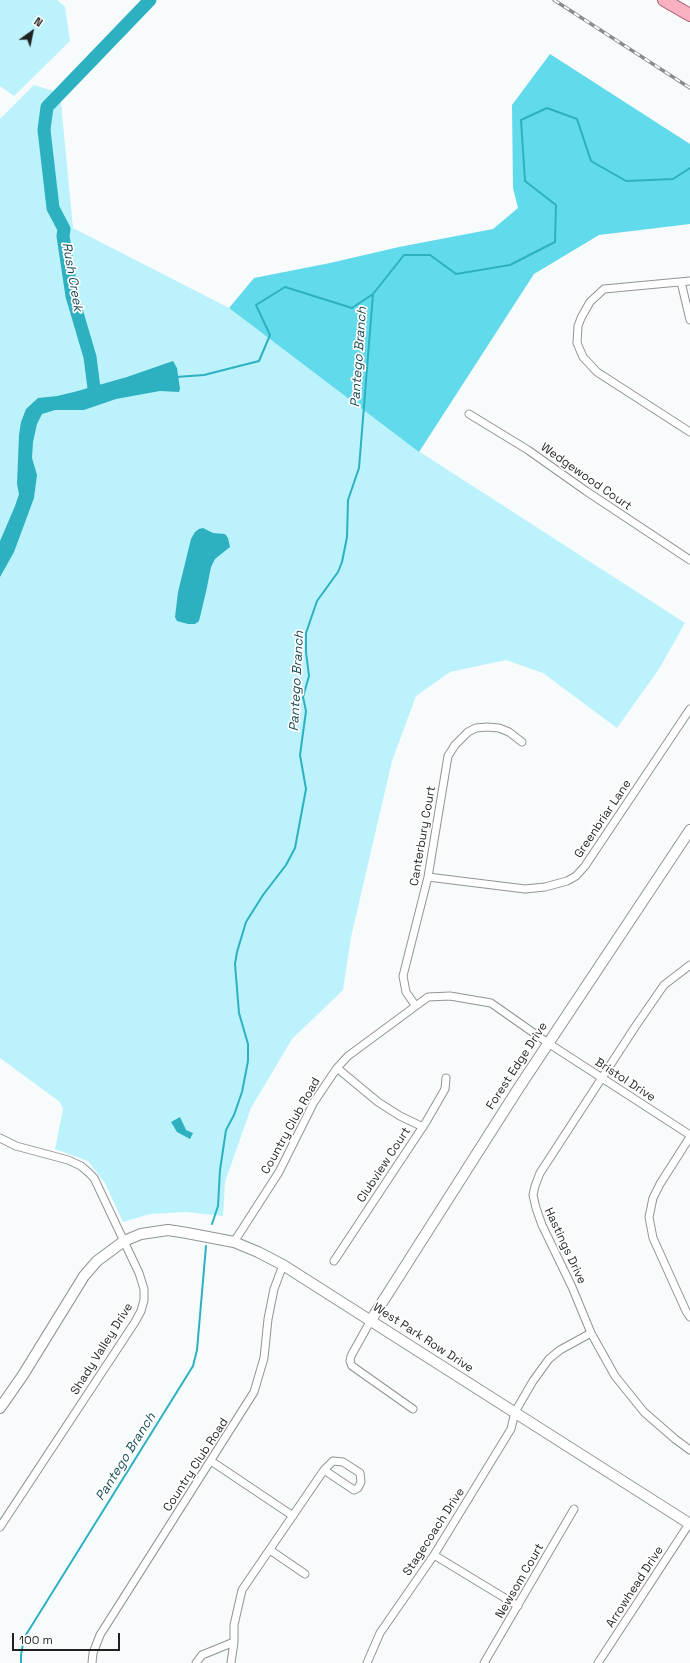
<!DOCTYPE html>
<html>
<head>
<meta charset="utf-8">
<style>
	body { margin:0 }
	#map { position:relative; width:690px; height:1663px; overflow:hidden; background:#f7fbfc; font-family:"Space Grotesk",sans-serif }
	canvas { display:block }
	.north { position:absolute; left:12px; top:12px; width:40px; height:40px; -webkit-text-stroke:3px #fff; paint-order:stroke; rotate:33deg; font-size:11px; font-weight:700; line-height:16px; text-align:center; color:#1f2121 }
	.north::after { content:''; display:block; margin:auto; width:14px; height:18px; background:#1f2121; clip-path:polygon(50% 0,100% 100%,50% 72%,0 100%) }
	.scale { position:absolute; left:12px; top:1633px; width:108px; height:18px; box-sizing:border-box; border:2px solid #1f2121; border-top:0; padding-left:5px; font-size:12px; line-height:14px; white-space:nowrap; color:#1f2121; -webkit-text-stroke:3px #fff; paint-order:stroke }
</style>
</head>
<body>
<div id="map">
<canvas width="690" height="1663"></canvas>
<div class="north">N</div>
<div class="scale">100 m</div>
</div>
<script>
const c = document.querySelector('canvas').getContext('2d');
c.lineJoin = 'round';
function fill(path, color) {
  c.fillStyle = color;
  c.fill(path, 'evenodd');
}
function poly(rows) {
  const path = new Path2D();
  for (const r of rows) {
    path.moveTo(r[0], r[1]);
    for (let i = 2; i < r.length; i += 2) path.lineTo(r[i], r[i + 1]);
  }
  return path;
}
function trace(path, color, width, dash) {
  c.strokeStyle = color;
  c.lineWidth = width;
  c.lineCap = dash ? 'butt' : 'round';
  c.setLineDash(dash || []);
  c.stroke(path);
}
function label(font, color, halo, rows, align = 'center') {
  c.font = font + ' "Space Grotesk",sans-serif';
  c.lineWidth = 3.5;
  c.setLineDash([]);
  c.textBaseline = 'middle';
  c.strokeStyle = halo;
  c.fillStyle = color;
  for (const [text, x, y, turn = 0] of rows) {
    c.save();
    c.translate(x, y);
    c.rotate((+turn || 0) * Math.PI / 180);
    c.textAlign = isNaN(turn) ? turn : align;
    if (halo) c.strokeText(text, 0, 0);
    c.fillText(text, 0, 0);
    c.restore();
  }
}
const green = poly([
	[0,0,57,0,65,7,70,41,14,96,0,86],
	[34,85,60,93,73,228,229,308,420,452,685,623,659,669,617,728,543,673,506,660,450,672,416,696,392,761,351,937,343,990,292,1039,251,1108,225,1182,223,1216,186,1212,150,1214,123,1222,105,1183,88,1161,55,1149,63,1109,60,1102,0,1058,0,119]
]);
const forest = poly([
	[550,54,690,144,690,224,599,235,534,274,419,452,229,308,254,278,330,263,399,247,493,229,518,208,513,188,512,105]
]);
const water = poly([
	[173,361,177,368,180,389,179,392,160,391,116,399,84,410,55,410,42,414,37,424,33,442,32,458,37,475,34,498,14,552,0,577,0,541,15,506,19,494,17,484,19,435,21,422,26,409,38,398,57,396,74,392,127,377],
	[203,528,213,533,225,534,228,538,230,547,215,559,211,567,206,592,199,621,195,624,188,624,177,621,175,617,178,592,191,539,195,532,199,529],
	[180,1117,186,1130,193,1133,190,1139,177,1132,171,1122]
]);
const stream = poly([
	[176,377,204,375,259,361,270,335,256,305,285,287,352,308,373,294,404,255,430,255,456,274,510,265,555,242,556,205,525,181,521,120,547,108,577,119,591,161,626,181,673,179,690,168],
	[212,1224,218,1206,220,1170,226,1130,234,1115,242,1092,248,1061,248,1044,239,1013,235,964,237,952,246,922,263,895,286,865,295,848,306,789,300,755,306,711,303,697,309,676,306,652,306,633,317,601,338,572,342,562,347,537,348,500,359,468,373,294],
	[21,1663,21,1655,24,1638,193,1366,197,1350,206,1246]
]);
const river = poly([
	[87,398,95,396,90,357,72,296,63,236,64,229,53,208,44,130,47,107,150,0]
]);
const street = poly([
	[690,281,604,289,590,302,581,318,578,326,577,343,583,357,597,372,690,432],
	[681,282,690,320],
	[469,414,528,450,586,491,690,560],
	[428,877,525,889,545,887,567,881,576,876,585,866,690,709],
	[690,965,664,985,635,1027,540,1173,535,1186,533,1195,536,1208,542,1225,572,1287,591,1333,615,1376,644,1412,675,1439,690,1450],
	[415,1005,406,992,403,976,428,877,448,756,455,745,468,732,476,728,487,727,499,728,509,732,522,742],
	[337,1068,378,1102,400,1116,423,1127],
	[690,1137,660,1184,653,1198,649,1217,653,1238,686,1311,690,1317],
	[0,1138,16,1146,68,1160,81,1166,88,1172,94,1178,139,1273,144,1289,144,1300,141,1311,135,1322,0,1527],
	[234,1242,279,1172,314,1102,337,1068,348,1056,428,997,450,996,491,1003,548,1043,690,1135],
	[334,1261,426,1122,445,1089,446,1078],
	[371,1320,351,1356,350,1361,352,1366,413,1409],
	[211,1461,293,1516],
	[270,1550,305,1574],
	[434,1555,518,1606],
	[234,1642,234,1625,242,1590,324,1470,333,1461,343,1462,360,1473,361,1482,358,1488,354,1490,324,1470],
	[92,1663,93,1653,100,1635,254,1392,264,1358,268,1319,274,1289,283,1265],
	[196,1663,202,1655,234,1642,231,1663],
	[367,1663,380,1633,434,1555,511,1429,515,1412,533,1381,549,1359,560,1350,591,1333],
	[484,1663,574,1509],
	[598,1663,689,1524]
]);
const secondary = poly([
	[371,1320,518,1089,690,830],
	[0,1408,23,1375,84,1276,97,1261,124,1241,141,1234,168,1230,187,1233,234,1242,258,1252,283,1265,690,1524]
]);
const primary = poly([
	[664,0,690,15]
]);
const rail = poly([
	[554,0,690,88]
]);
const streetNames = [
	["Wedgewood Court",586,477,35],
	["Greenbriar Lane",603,819,-56],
	["Canterbury Court",423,836,-80],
	["Forest Edge Drive",517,1066,-57],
	["Bristol Drive",625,1080,33],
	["Country Club Road",291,1126,-61],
	["Clubview Court",384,1165,-57],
	["Hastings Drive",565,1246,65],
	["West Park Row Drive",423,1338,33],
	["Shady Valley Drive",102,1349,-58],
	["Country Club Road",196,1465,-57],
	["Stagecoach Drive",434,1532,-57],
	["Newsom Court",520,1581,-60],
	["Arrowhead Drive",635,1587,-57]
];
const waterNames = [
	["Rush Creek",72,277,80],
	["Pantego Branch",359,357,-86],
	["Pantego Branch",297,681,-87],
	["Pantego Branch",126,1457,-58]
];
fill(green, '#bbf2fb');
fill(forest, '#61daeb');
fill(water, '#2db1c1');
trace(stream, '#2db1c1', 2);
trace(river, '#2db1c1', 13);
trace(street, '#909495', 9);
trace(secondary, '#909495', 12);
trace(primary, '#aa5c6e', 14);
trace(street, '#fff', 7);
trace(secondary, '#fff', 10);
trace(primary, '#f9b0c1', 12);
trace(rail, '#898c8c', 3.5);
trace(rail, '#fff', 2, [6]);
label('12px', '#1f2121', '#fff', streetNames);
label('italic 13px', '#184d55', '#fff', waterNames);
</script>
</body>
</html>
